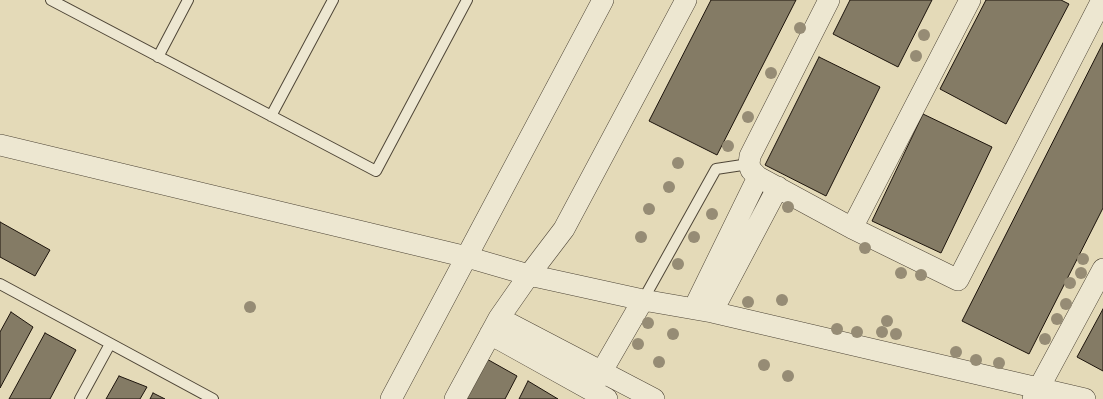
<!DOCTYPE html>
<html>
<head>
<meta charset="utf-8">
<style>
	body { margin:0 }
	canvas { display:block; background:#e4dab8 }
</style>
</head>
<body>
<canvas width="1103" height="399"></canvas>
<script>
const c = document.querySelector('canvas').getContext('2d');
c.lineJoin = 'round';
function fill(path, color) {
  c.fillStyle = color;
  c.fill(path, 'evenodd');
}
function poly(rows) {
  const path = new Path2D();
  for (const r of rows) {
    path.moveTo(r[0], r[1]);
    for (let i = 2; i < r.length; i += 2) path.lineTo(r[i], r[i + 1]);
  }
  return path;
}
function trace(path, color, width, dash) {
  c.strokeStyle = color;
  c.lineWidth = width;
  c.lineCap = dash ? 'butt' : 'round';
  c.setLineDash(dash || []);
  c.stroke(path);
}
const building = poly([
	[711,0,796,0,717,155,649,121,711,0],
	[850,0,932,0,898,67,833,34,850,0],
	[986,0,1061,0,1069,4,1006,124,940,89,986,0],
	[1103,43,1103,208,1029,354,962,321,1103,43],
	[819,57,880,87,826,196,765,165,819,57],
	[923,114,992,147,941,253,872,221,923,114],
	[0,222,50,250,35,276,0,257,0,222],
	[1103,309,1103,371,1077,357,1103,309],
	[11,312,33,327,0,388,0,332,11,312],
	[45,333,76,350,50,399,9,399,45,333],
	[485,358,517,376,505,399,462,399,485,358],
	[119,376,147,387,140,399,106,399,119,376],
	[528,381,558,399,519,399,528,381],
	[153,393,165,399,150,399,153,393]
]);
const lane = poly([
	[51,0,376,171,467,0],
	[158,57,188,0],
	[271,116,333,0],
	[0,284,213,399],
	[643,300,716,169,749,164],
	[80,399,110,344]
]);
const street = poly([
	[0,145,467,257,529,275,643,300,712,312,1085,399],
	[758,177,852,228,958,280,1102,0],
	[852,228,970,0],
	[694,308,758,177,751,170,749,164,750,156,829,0],
	[712,312,778,187],
	[499,318,654,399],
	[490,334,607,399],
	[595,383,643,300],
	[391,399,603,0],
	[455,399,499,318,529,275,564,229,686,0],
	[1033,399,1103,269]
]);
const trees = [
	[800,28],
	[924,35],
	[916,56],
	[771,73],
	[748,117],
	[728,146],
	[678,163],
	[669,187],
	[788,207],
	[649,209],
	[712,214],
	[641,237],
	[694,237],
	[865,248],
	[1083,259],
	[678,264],
	[901,273],
	[1081,273],
	[921,275],
	[1070,283],
	[782,300],
	[748,302],
	[1066,304],
	[250,307],
	[1057,319],
	[887,321],
	[648,323],
	[837,329],
	[857,332],
	[882,332],
	[673,334],
	[896,334],
	[1045,339],
	[638,344],
	[956,352],
	[976,360],
	[659,362],
	[999,363],
	[764,365],
	[788,376]
];
fill(building, '#847b65');
trace(building, '#1d140c', 1);
trace(lane, '#4f4637', 12);
trace(street, '#4f4637', 22);
trace(lane, '#ede7d1', 10);
trace(street, '#ede7d1', 21);
c.fillStyle = '#968c75';
for (const [x, y] of trees) {
  c.beginPath();
  c.arc(x, y, 6, 0, 2 * Math.PI);
  c.fill();
}
</script>
</body>
</html>
